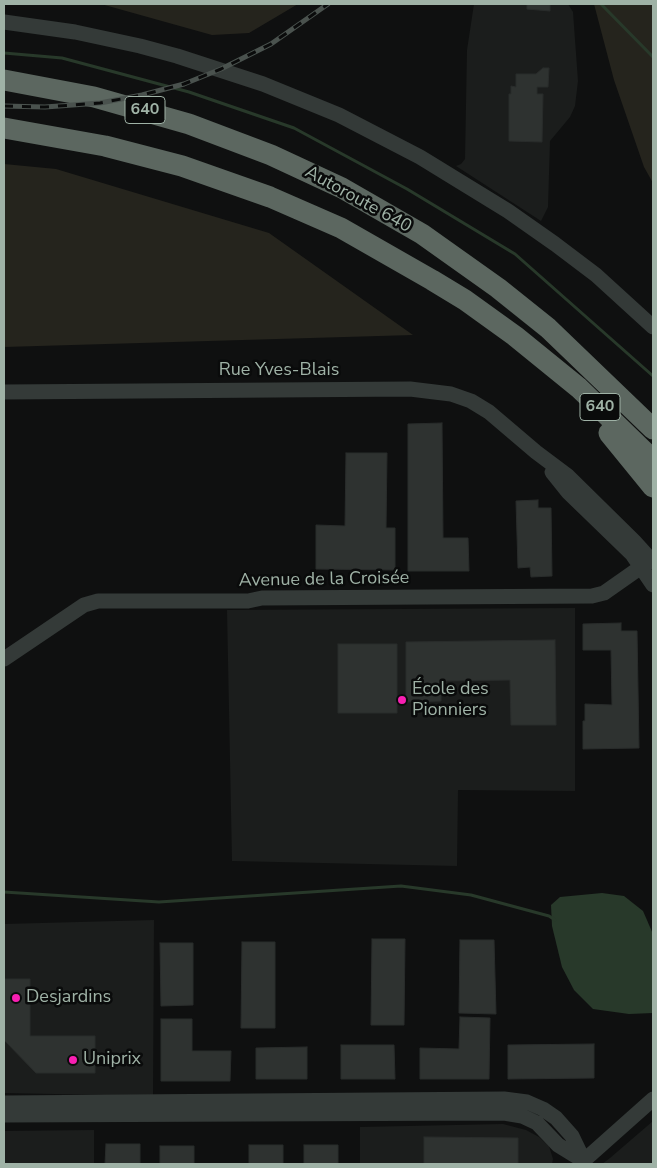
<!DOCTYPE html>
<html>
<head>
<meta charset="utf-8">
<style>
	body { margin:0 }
	#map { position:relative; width:657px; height:1168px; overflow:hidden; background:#0f1010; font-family:"Nunito Sans",sans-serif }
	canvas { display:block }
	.frame { position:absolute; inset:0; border:5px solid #9fb2a6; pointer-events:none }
</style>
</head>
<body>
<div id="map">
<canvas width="657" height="1168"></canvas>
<div class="frame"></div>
</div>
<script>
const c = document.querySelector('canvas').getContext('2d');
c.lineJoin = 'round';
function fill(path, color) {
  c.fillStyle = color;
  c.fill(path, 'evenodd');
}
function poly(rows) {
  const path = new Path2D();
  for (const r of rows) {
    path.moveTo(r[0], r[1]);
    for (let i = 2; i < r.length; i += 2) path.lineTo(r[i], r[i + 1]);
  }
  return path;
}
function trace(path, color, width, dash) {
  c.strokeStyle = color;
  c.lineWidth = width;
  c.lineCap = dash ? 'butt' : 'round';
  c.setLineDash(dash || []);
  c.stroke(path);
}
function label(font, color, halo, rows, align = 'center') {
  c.font = font + ' "Nunito Sans",sans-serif';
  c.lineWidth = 5;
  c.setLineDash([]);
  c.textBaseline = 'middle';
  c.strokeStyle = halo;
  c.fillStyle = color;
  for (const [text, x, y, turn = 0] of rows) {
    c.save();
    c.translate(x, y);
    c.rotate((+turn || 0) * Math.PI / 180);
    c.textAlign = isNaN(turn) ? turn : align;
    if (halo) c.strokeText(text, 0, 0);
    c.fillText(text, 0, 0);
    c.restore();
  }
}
const built = poly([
	[474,4,568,4,573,12,578,81,575,106,570,117,550,141,548,207,541,221,456,166,461,164,465,159,467,50],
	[575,608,575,791,458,790,457,866,232,861,227,610],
	[154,920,153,1096,4,1093,4,924],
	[653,1121,653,1164,602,1164,610,1158],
	[503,1124,526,1130,539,1137,549,1146,553,1159,552,1164,360,1164,360,1127],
	[94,1130,94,1164,4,1164,4,1131]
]);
const green = poly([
	[101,4,298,4,249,33,212,35],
	[594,4,653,4,653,183,644,167,614,80],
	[4,164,56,169,269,233,413,335,4,347]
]);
const water = poly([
	[602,893,624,896,643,911,653,934,653,1013,629,1014,593,1009,574,990,562,967,552,926,551,905,560,897]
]);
const stream = poly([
	[601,4,653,57],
	[4,53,62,58,189,92,294,128,407,189,515,254,653,376],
	[4,892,159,902,401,886,471,895,549,916,555,920]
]);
const building = poly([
	[527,4,550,4,550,11,527,9,527,4],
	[543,68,549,68,548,87,537,87,537,94,543,94,542,142,509,141,509,94,511,94,511,86,516,87,516,74,536,74,543,68],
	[442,423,443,538,468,538,469,571,408,571,408,424,442,423],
	[346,453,387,453,386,528,395,528,395,570,316,569,316,525,345,526,346,453],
	[538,500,538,508,551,508,552,576,531,577,530,567,518,568,516,501,538,500],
	[621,623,621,631,637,631,639,748,583,749,583,721,585,721,585,704,612,705,611,650,583,650,583,624,621,623],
	[555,640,556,725,511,725,510,680,441,681,441,701,406,702,406,642,555,640],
	[338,644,397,644,397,713,338,713,338,644],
	[372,939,405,939,404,1025,371,1025,372,939],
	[460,940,494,940,496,1014,459,1013,460,940],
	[242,942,275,942,275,1028,241,1028,242,942],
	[160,943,193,943,193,1005,161,1006,160,943],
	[4,979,30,979,30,1036,95,1036,95,1073,36,1073,4,1040,4,979],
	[460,1017,490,1018,489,1079,420,1079,420,1048,459,1049,460,1017],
	[161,1019,192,1019,192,1051,231,1051,230,1081,161,1081,161,1019],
	[594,1044,594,1078,508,1079,508,1045,594,1044],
	[341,1045,394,1045,395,1079,341,1079,341,1045],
	[307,1047,307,1079,256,1079,256,1048,307,1047],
	[424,1137,518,1138,518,1164,424,1164,424,1137],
	[106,1144,140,1144,140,1164,105,1164,106,1144],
	[249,1145,283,1145,283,1164,249,1164,249,1145],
	[304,1145,338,1145,338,1164,304,1164,304,1145],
	[160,1146,194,1146,194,1164,160,1164,160,1146]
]);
const minor = poly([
	[4,22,75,32,140,46,177,56,263,84,339,115,420,157,508,211,555,244,596,275,653,327],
	[4,392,410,389,451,394,471,401,489,412,536,452,568,476,634,541,653,562],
	[552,472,568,492,632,554,653,585],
	[4,659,84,605,98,601,248,601,262,598,592,596,604,593,651,560],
	[4,1103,504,1099,527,1102,543,1109,556,1118,572,1136,584,1161],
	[4,1115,504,1113,522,1116,537,1123,558,1145,584,1161],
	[580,1164,653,1099]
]);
const highway = poly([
	[4,80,94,97,189,124,271,155,342,188,422,234,498,288,548,328,653,429],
	[4,128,105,146,182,166,270,197,341,228,432,280,465,300,515,336,579,388,653,460],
	[609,433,653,487]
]);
const rail = poly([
	[4,106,45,107,100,103,142,95,184,84,221,69,271,44,328,4]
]);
const markers = [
	[402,700,5,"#f81fb2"],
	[16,998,5,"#f81fb2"],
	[73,1060,5,"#f81fb2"]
];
const shields = [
	[145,110,40],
	[600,407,40]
];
const shieldNames = [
	["640",145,110],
	["640",600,407]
];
const streetNames = [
	["Autoroute 640",358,200,29],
	["Rue Yves-Blais",279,371],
	["Avenue de la Croisée",324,580,-1]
];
const poiNames = [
	["École des",412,690],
	["Pionniers",412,711],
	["Desjardins",26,998],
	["Uniprix",83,1060]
];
fill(built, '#1b1d1c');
fill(green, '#25241d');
fill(water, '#28392a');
trace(stream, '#28392a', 3);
fill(building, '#2e3230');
trace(building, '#292c2b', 1);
trace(minor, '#343a38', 15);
trace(highway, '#5c6760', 21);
trace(rail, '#4a524e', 5);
trace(rail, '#0a0b0b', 3, [9]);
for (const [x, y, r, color] of markers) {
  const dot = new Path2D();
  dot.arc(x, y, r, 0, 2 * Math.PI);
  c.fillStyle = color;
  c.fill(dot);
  trace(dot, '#0a0b0b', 2);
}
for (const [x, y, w] of shields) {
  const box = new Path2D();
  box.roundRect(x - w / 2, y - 13.5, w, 27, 4);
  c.fillStyle = '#0a0b0b';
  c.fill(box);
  trace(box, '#9fb2a6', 1);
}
label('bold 16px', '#9fb2a6', null, shieldNames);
label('18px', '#9fb2a6', '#0a0b0b', streetNames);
label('18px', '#9fb2a6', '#0a0b0b', poiNames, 'left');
</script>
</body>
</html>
